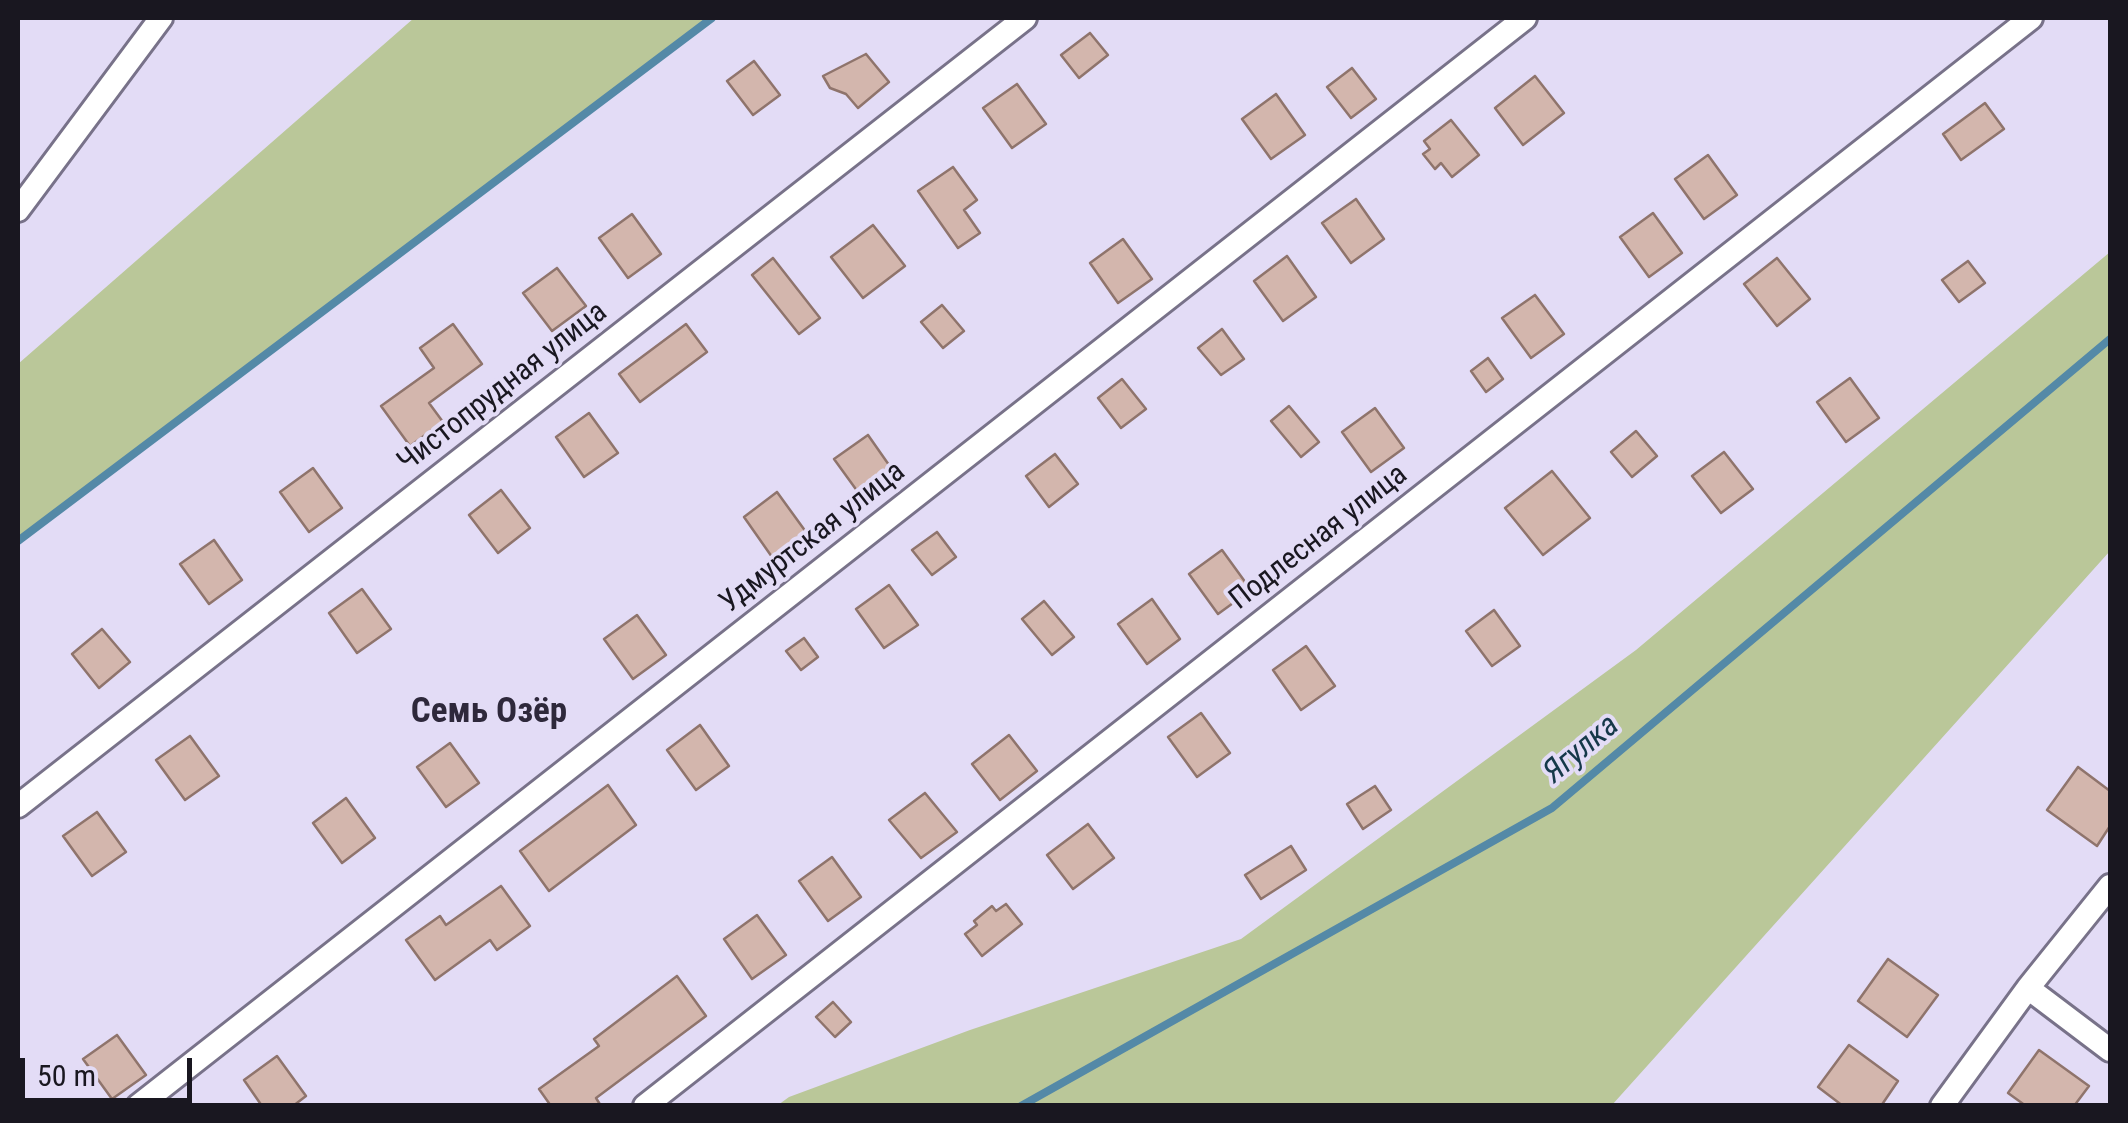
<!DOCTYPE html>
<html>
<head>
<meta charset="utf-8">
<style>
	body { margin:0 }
	#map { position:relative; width:2128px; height:1123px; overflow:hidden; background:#e3dcf6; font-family:"Roboto Condensed",sans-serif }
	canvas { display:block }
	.frame { position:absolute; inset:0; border:20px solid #191720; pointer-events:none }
	.scale { position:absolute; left:20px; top:1058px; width:172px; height:45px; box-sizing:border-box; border:5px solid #191720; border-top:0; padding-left:12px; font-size:30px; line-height:35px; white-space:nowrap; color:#191720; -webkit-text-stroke:8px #e3dcf6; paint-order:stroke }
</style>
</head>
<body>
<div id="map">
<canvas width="2128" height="1123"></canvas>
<div class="frame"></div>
<div class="scale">50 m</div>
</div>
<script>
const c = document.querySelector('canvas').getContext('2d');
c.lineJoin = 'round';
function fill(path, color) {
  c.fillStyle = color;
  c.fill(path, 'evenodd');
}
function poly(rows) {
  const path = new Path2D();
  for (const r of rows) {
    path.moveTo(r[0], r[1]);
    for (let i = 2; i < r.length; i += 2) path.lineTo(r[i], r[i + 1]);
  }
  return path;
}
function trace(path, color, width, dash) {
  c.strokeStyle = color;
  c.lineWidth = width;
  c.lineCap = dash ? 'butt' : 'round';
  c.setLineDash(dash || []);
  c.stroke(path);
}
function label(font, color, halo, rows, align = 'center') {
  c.font = font + ' "Roboto Condensed",sans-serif';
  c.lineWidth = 8;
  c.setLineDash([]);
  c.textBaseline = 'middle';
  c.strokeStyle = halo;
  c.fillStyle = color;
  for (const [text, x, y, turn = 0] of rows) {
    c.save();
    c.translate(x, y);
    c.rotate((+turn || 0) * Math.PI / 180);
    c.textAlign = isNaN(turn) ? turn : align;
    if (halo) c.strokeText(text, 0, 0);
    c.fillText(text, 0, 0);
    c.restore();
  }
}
const green = poly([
	[414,18,712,18,18,545,18,364],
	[2110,252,2110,551,1612,1105,778,1105,789,1097,970,1030,1241,939,1636,650]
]);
const stream = poly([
	[18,541,712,18],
	[1021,1106,1552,808,2110,339]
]);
const building = poly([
	[1090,33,1108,55,1079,78,1061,55,1090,33],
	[866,54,889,82,858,108,846,94,830,88,823,76,866,54],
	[754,61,780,95,753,115,727,81,754,61],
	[1352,68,1376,99,1351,118,1327,87,1352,68],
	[1535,76,1564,113,1523,145,1495,108,1535,76],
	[1017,84,1046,124,1012,148,983,108,1017,84],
	[1276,94,1305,135,1271,159,1242,119,1276,94],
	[1985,103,2004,129,1961,160,1943,134,1985,103],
	[1451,120,1479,155,1452,177,1441,163,1435,169,1423,154,1430,149,1424,141,1451,120],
	[1708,155,1737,195,1704,219,1675,179,1708,155],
	[953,167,977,200,964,210,980,233,958,248,918,191,953,167],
	[1356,199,1384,239,1351,263,1322,223,1356,199],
	[1653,213,1682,253,1649,277,1620,237,1653,213],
	[632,214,661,254,628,278,599,238,632,214],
	[873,225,905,266,863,298,831,257,873,225],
	[1123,239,1152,279,1118,303,1090,263,1123,239],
	[1287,256,1316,297,1283,321,1254,281,1287,256],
	[773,258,820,318,799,334,752,275,773,258],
	[1777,258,1810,299,1777,326,1744,284,1777,258],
	[1968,261,1985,283,1959,302,1942,280,1968,261],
	[557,268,586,306,552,331,523,293,557,268],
	[1535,295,1564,334,1531,358,1502,318,1535,295],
	[942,305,964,331,943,348,921,322,942,305],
	[453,324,482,364,429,403,443,422,410,446,381,406,434,368,420,348,453,324],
	[686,324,707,352,640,402,619,374,686,324],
	[1222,329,1244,359,1221,375,1198,348,1222,329],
	[1488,358,1503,379,1486,392,1471,371,1488,358],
	[1850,378,1879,418,1846,442,1817,402,1850,378],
	[1122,379,1146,409,1121,428,1098,398,1122,379],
	[1289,406,1319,442,1301,457,1271,421,1289,406],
	[1375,408,1404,448,1371,472,1342,432,1375,408],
	[589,413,618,453,584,477,556,437,589,413],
	[1636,431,1657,456,1632,477,1611,452,1636,431],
	[868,435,896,475,863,499,834,459,868,435],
	[1724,452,1753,489,1721,513,1692,476,1724,452],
	[1055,454,1078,484,1049,507,1026,476,1055,454],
	[313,468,342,508,309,532,280,492,313,468],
	[1552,471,1590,518,1543,555,1505,508,1552,471],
	[501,490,530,528,498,553,469,515,501,490],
	[777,492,806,532,772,557,744,517,777,492],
	[937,532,956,557,932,575,912,550,937,532],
	[214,540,242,580,209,604,180,564,214,540],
	[1222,550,1251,590,1218,614,1189,574,1222,550],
	[889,585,918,625,884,648,856,609,889,585],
	[362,589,391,629,357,653,329,613,362,589],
	[1152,599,1180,639,1147,664,1118,624,1152,599],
	[1044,601,1074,637,1052,655,1022,619,1044,601],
	[1494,610,1520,646,1492,666,1466,631,1494,610],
	[637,615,666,655,633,679,604,639,637,615],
	[102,629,130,662,99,688,72,654,102,629],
	[804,638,818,657,801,670,786,651,804,638],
	[1306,646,1335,686,1301,710,1273,670,1306,646],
	[1201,713,1230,753,1197,777,1168,737,1201,713],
	[700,725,729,766,696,790,667,750,700,725],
	[1009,735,1037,771,1000,800,972,764,1009,735],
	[190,736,219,776,185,800,156,760,190,736],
	[450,743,479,783,446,807,417,767,450,743],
	[2078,767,2110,791,2110,826,2097,846,2047,810,2078,767],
	[608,785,636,825,549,891,520,851,608,785],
	[1375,786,1391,810,1363,829,1347,804,1375,786],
	[925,793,957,832,921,858,889,820,925,793],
	[346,798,375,838,342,863,313,823,346,798],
	[97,812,126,852,92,876,63,836,97,812],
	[1088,824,1114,858,1073,889,1047,855,1088,824],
	[1291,846,1306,870,1261,899,1245,875,1291,846],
	[832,857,861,897,828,921,799,881,832,857],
	[501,886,530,926,497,950,490,940,435,980,406,940,440,916,446,925,501,886],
	[1006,904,1022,924,982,956,965,934,977,925,974,921,992,906,996,911,1006,904],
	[757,915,786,955,752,979,724,939,757,915],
	[1888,959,1938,995,1907,1037,1858,1001,1888,959],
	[677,976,706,1016,596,1098,601,1106,551,1106,539,1089,599,1046,594,1039,677,976],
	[833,1002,851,1022,835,1037,816,1017,833,1002],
	[117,1035,146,1075,112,1099,83,1059,117,1035],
	[1849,1045,1898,1081,1881,1106,1843,1106,1818,1087,1849,1045],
	[2039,1050,2089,1086,2074,1106,2026,1106,2008,1093,2039,1050],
	[277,1056,306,1096,293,1106,262,1106,244,1080,277,1056]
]);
const street = poly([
	[18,210,161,18],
	[18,806,1025,18],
	[2028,988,2110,1050],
	[138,1106,1525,18],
	[645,1106,2031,18],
	[1942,1106,2028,988,2110,886]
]);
const streetNames = [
	["Чистопрудная улица",503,388,-38],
	["Удмуртская улица",813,538,-38],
	["Подлесная улица",1319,538,-38]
];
const waterNames = [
	["Ягулка",1582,750,-40]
];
const quarterNames = [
	["Семь Озёр",489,713]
];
fill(green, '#bac799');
trace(stream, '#5489a7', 8);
fill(building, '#d3b6ad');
trace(building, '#8f746c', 2.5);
trace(street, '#787289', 28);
trace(street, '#fff', 22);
label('30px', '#191720', '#e3dcf6', streetNames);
label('italic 32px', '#153849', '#e3dcf6', waterNames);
label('bold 35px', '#2e283b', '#e3dcf6', quarterNames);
</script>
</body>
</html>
